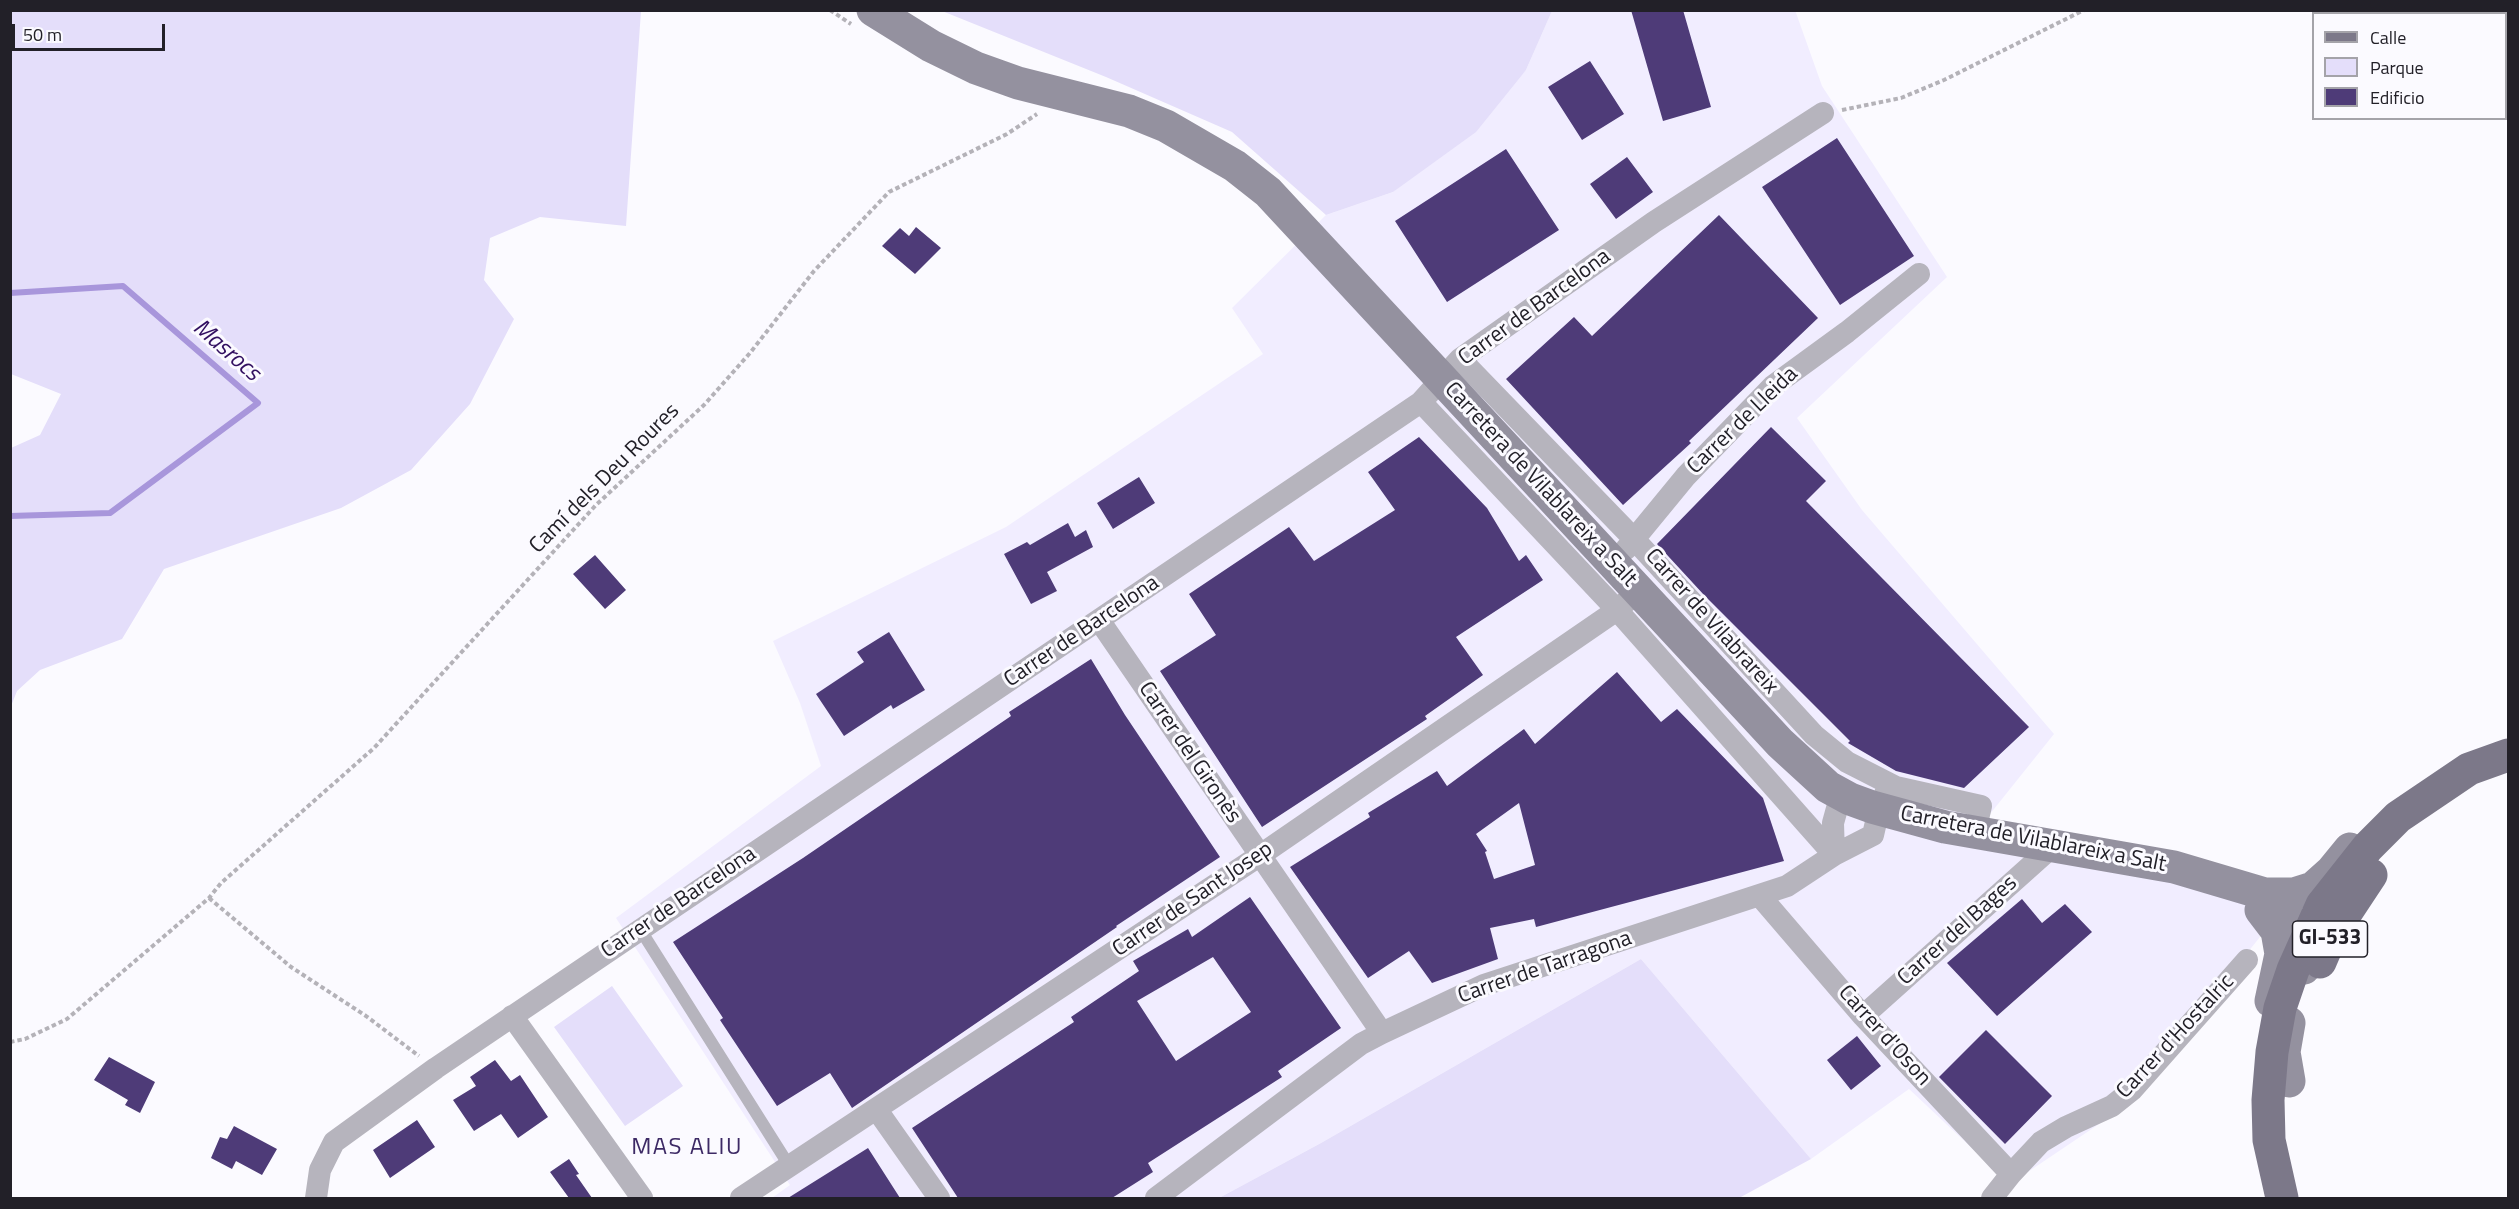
<!DOCTYPE html>
<html>
<head>
<meta charset="utf-8">
<style>
	body { margin:0 }
	#map { position:relative; width:2519px; height:1209px; overflow:hidden; background:#fbfaff; font-family:"Titillium Web",sans-serif }
	canvas { display:block }
	.frame { position:absolute; inset:0; border:12px solid #222028; pointer-events:none }
	.legend { position:absolute; left:2312px; top:12px; width:195px; height:108px; box-sizing:border-box; background:#fbfaff; border:2px solid #a4a3a9; margin:0; padding:8px 10px; list-style:none; font-size:18px; color:#222028 }
	.legend li { display:flex; align-items:center; gap:12px; height:30px }
	.legend b { width:30px; border:2px solid #a4a3a9 }
	.scale { position:absolute; left:12px; top:24px; width:153px; height:27px; box-sizing:border-box; border:3px solid #222028; border-top:0; padding-left:8px; font-size:18px; line-height:21px; white-space:nowrap; color:#222028; -webkit-text-stroke:4px #fbfaff; paint-order:stroke }
</style>
</head>
<body>
<div id="map">
<canvas width="2519" height="1209"></canvas>
<div class="frame"></div>
<ul class="legend">
<li><b style="height:8px;background:#7c7889"></b>Calle</li>
<li><b style="height:16px;background:#e4defa"></b>Parque</li>
<li><b style="height:16px;background:#4e3b78"></b>Edificio</li>
</ul>
<div class="scale">50 m</div>
</div>
<script>
const c = document.querySelector('canvas').getContext('2d');
c.lineJoin = 'round';
function fill(path, color) {
  c.fillStyle = color;
  c.fill(path, 'evenodd');
}
function poly(rows) {
  const path = new Path2D();
  for (const r of rows) {
    path.moveTo(r[0], r[1]);
    for (let i = 2; i < r.length; i += 2) path.lineTo(r[i], r[i + 1]);
  }
  return path;
}
function trace(path, color, width, dash) {
  c.strokeStyle = color;
  c.lineWidth = width;
  c.lineCap = dash ? 'butt' : 'round';
  c.setLineDash(dash || []);
  c.stroke(path);
}
function label(font, color, halo, rows, align = 'center') {
  c.font = font + ' "Titillium Web",sans-serif';
  c.lineWidth = 6;
  c.setLineDash([]);
  c.textBaseline = 'middle';
  c.strokeStyle = halo;
  c.fillStyle = color;
  for (const [text, x, y, turn = 0] of rows) {
    c.save();
    c.translate(x, y);
    c.rotate((+turn || 0) * Math.PI / 180);
    c.textAlign = isNaN(turn) ? turn : align;
    if (halo) c.strokeText(text, 0, 0);
    c.fillText(text, 0, 0);
    c.restore();
  }
}
const built = poly([
	[1795,10,1822,86,1947,277,1797,418,1862,510,2054,734,1986,819,2245,872,2260,937,2120,1110,2010,1184,1909,1089,1811,1159,1641,959,1321,1143,1219,1198,772,1198,790,1185,616,918,821,766,800,703,773,641,1006,527,1263,354,1232,308,1326,215,1393,192,1526,70,1552,11]
]);
const green = poly([
	[11,10,641,11,626,226,540,217,490,238,484,280,514,319,470,404,411,470,341,508,164,569,122,639,40,670,17,691,11,706,11,448,40,435,61,394,11,374],
	[942,11,1552,11,1526,70,1476,132,1393,192,1326,215,1232,132,1106,77],
	[1641,959,1811,1159,1739,1198,1219,1198,1321,1143],
	[612,986,683,1086,625,1126,554,1027]
]);
const stream = poly([
	[10,293,123,286,258,403,110,513,10,516]
]);
const building = poly([
	[1631,10,1683,10,1711,107,1663,121],
	[1590,61,1624,114,1582,140,1548,87],
	[1837,138,1914,256,1840,305,1762,187],
	[1506,149,1559,230,1447,302,1395,221],
	[1627,157,1653,192,1616,219,1590,184],
	[1719,215,1818,318,1689,441,1691,443,1623,505,1506,379,1574,317,1592,336],
	[916,227,941,248,915,274,882,246,900,228,909,236],
	[1771,427,1826,481,1806,501,2029,727,1964,788,1896,771,1848,743,1850,741,1704,595,1657,544],
	[1419,437,1487,508,1519,561,1526,555,1543,580,1456,637,1483,675,1425,716,1427,719,1262,827,1160,671,1216,635,1189,594,1289,527,1314,561,1395,510,1368,472],
	[1139,477,1155,503,1113,529,1097,503],
	[1068,523,1075,537,1086,530,1093,547,1047,572,1057,591,1031,604,1004,554,1027,542,1030,545],
	[595,555,626,590,605,609,573,574],
	[889,632,925,690,893,709,891,705,844,736,816,694,864,662,857,652],
	[1091,659,1125,715,1220,857,1116,926,1117,927,852,1108,830,1073,777,1106,720,1020,723,1018,673,942,803,858,1011,716,1009,712],
	[1617,672,1661,722,1677,709,1763,798,1784,861,1536,927,1534,919,1490,928,1498,959,1432,983,1409,951,1368,978,1290,867,1370,817,1368,813,1437,771,1447,786,1524,729,1535,744],
	[1519,803,1535,865,1494,879,1485,852,1487,851,1476,834],
	[1250,897,1341,1028,1278,1071,1282,1077,1148,1163,1153,1172,1112,1198,958,1198,912,1128,1074,1022,1071,1017,1139,971,1133,961,1188,929,1192,937],
	[1213,957,1251,1012,1176,1061,1137,1001],
	[2022,899,2042,923,2065,904,2092,932,1997,1016,1947,963],
	[1986,1030,2052,1096,2005,1144,1939,1077],
	[1857,1036,1881,1066,1851,1090,1827,1060],
	[109,1057,155,1082,140,1113,125,1105,128,1100,94,1080],
	[495,1060,511,1081,520,1075,548,1117,518,1138,501,1114,474,1131,453,1100,476,1086,470,1077],
	[417,1120,435,1147,390,1178,373,1150],
	[234,1126,277,1149,262,1175,236,1161,232,1169,211,1158,220,1137,227,1139],
	[868,1148,900,1198,788,1198],
	[569,1159,579,1174,576,1175,592,1198,569,1198,550,1172]
]);
const path = poly([
	[830,10,851,24],
	[1842,110,1901,98,1944,80,2084,10],
	[209,898,291,967,366,1016,419,1056],
	[10,1042,25,1039,67,1019,209,898,221,883,374,748,596,505,704,405,750,353,814,271,889,192,1007,134,1037,114]
]);
const lane = poly([
	[640,929,790,1167]
]);
const street = poly([
	[1460,359,1634,539,1814,735,1847,762,1896,787,1981,806,1975,832],
	[1421,402,1617,610,1834,855],
	[1626,549,1686,476,1773,386,1847,332,1919,274],
	[1099,620,1382,1033],
	[1834,855,1833,823,1841,794],
	[1760,896,1863,1016,2011,1174],
	[512,1016,642,1198],
	[1863,1016,2053,846],
	[877,1110,939,1198],
	[316,1198,320,1170,334,1142,436,1068,1421,402,1460,359,1654,222,1823,113],
	[741,1198,1259,856,1617,610,1638,591],
	[1156,1198,1361,1044,1382,1033,1484,985,1787,886,1834,855,1873,835,1879,809,1889,784],
	[1992,1198,2011,1174,2041,1142,2066,1127,2112,1106,2132,1090,2247,960]
]);
const secondary = poly([
	[873,10,931,46,976,68,1018,83,1129,111,1166,126,1235,166,1268,192,1780,743,1828,787,1850,799,1872,807,1945,827,2174,867,2265,894,2285,911,2303,943,2306,961,2304,968],
	[2265,894,2294,894,2313,888,2332,871,2350,849],
	[2261,910,2277,931,2281,954,2271,1001],
	[2289,1023,2284,1052,2289,1081]
]);
const primary = poly([
	[2320,962,2332,934,2371,875],
	[2282,1198,2269,1140,2268,1100,2272,1052,2280,1008,2293,970,2322,905,2368,847,2398,817,2469,769,2508,755]
]);
const shields = [
	[2330,939,75]
];
const shieldNames = [
	["GI-533",2330,939]
];
const streetNames = [
	["Carrer de Barcelona",1535,308,-36],
	["Carrer de Lleida",1743,421,-44],
	["Camí dels Deu Roures",605,479,-45],
	["Carretera de Vilablareix a Salt",1540,485,47],
	["Carrer de Vilabrareix",1711,622,48],
	["Carrer de Barcelona",1082,632,-34],
	["Carrer del Gironès",1189,753,56],
	["Carretera de Vilablareix a Salt",2033,840,11],
	["Carrer de Sant Josep",1193,900,-34],
	["Carrer de Barcelona",679,903,-34],
	["Carrer del Bages",1958,931,-42],
	["Carrer de Tarragona",1545,968,-19],
	["Carrer d'Oson",1884,1036,48],
	["Carrer d'Hostalric",2176,1037,-47]
];
const waterNames = [
	["Masrocs",226,351,41]
];
const neighbourhoodNames = [
	["MAS ALIU",687,1148]
];
fill(built, '#f1edff');
fill(green, '#e4defa');
trace(stream, '#a896db', 6);
fill(building, '#4e3b78');
trace(path, '#b4b2b8', 4, [4.5, 3]);
trace(lane, '#b6b4bd', 12);
trace(street, '#b6b4bd', 22);
trace(secondary, '#94919f', 33);
trace(primary, '#7c7889', 33);
for (const [x, y, w] of shields) {
  const box = new Path2D();
  box.roundRect(x - w / 2, y - 18, w, 36, 4.5);
  c.fillStyle = '#fbfaff';
  c.fill(box);
  trace(box, '#222028', 1.5);
}
label('bold 21px', '#222028', null, shieldNames);
label('22px', '#222028', '#fbfaff', streetNames);
label('italic 24px', '#321061', '#fbfaff', waterNames);
c.letterSpacing = '1.5px';
label('24px', '#3d2a65', '#fbfaff', neighbourhoodNames);
c.letterSpacing = '0px';
</script>
</body>
</html>
